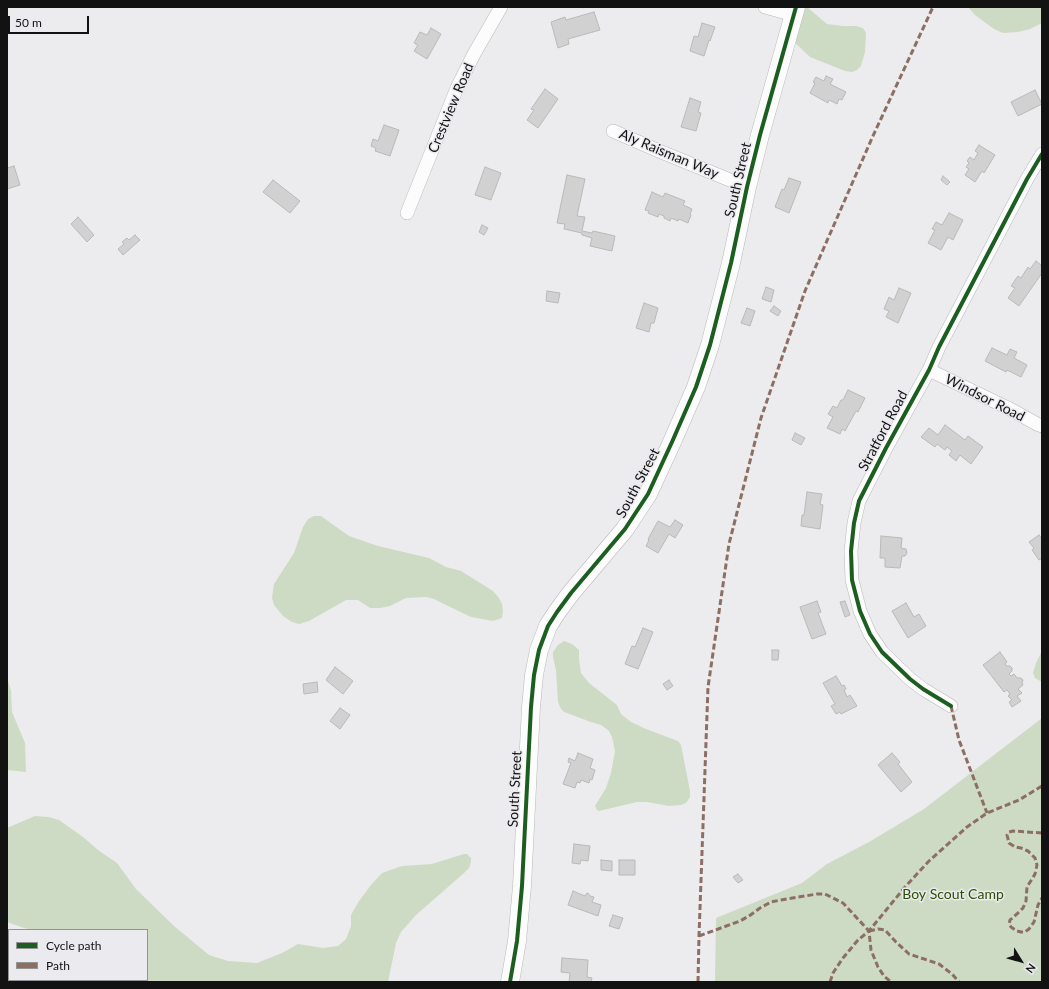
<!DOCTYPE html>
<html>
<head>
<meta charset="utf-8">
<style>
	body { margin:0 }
	#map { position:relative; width:1049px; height:989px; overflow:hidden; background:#ecebee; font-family:Lato,sans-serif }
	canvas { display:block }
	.frame { position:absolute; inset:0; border:8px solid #121213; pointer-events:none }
	.legend { position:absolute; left:8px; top:929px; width:140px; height:52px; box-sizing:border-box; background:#ebeaef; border:1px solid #949497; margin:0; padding:5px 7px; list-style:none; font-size:12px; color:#121213 }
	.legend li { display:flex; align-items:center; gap:8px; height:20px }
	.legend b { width:20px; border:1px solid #949497 }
	.north { position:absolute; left:1001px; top:941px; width:40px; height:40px; -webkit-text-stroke:3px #ebeaef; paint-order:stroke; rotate:127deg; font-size:11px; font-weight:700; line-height:16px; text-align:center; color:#121213 }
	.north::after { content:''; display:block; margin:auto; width:14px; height:18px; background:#121213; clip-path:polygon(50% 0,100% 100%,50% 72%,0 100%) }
	.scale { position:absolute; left:8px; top:16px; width:81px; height:18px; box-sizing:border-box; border:2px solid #121213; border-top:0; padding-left:5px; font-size:12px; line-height:14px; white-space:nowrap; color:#121213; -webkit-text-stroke:3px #ebeaef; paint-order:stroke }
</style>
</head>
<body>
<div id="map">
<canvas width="1049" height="989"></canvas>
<div class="frame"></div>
<ul class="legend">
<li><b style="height:5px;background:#1b5e20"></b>Cycle path</li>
<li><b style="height:5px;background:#8d6e63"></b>Path</li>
</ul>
<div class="north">N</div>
<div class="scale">50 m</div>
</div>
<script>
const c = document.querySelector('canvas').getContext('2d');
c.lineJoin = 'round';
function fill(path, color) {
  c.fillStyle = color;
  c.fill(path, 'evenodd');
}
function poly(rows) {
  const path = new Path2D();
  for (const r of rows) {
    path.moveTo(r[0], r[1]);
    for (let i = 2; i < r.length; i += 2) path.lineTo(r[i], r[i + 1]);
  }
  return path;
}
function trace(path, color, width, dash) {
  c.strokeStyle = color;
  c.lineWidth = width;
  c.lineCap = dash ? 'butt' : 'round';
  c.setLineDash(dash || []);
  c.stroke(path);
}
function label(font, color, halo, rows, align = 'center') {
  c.font = font + ' Lato,sans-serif';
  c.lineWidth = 3;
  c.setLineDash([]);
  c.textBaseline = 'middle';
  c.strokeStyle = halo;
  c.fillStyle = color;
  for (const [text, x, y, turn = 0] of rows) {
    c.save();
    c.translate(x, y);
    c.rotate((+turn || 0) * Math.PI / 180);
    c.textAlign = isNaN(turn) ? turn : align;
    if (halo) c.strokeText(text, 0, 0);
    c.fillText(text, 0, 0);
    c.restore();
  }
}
const green = poly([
	[800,7,807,7,827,24,843,26,856,26,863,28,866,33,865,52,861,66,857,70,852,72,845,71,810,57,792,40],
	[968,7,1042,7,1042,23,1030,29,1018,32,1003,33,994,29,975,15],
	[314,516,321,516,349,536,378,546,429,558,446,567,461,571,493,591,499,598,502,604,503,611,502,618,493,621,471,617,444,604,434,599,426,597,406,598,390,606,380,608,370,608,358,600,346,600,309,621,299,624,292,622,283,616,274,605,272,598,274,584,294,553,303,527,308,519],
	[564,641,572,644,579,650,579,659,581,673,589,683,617,705,621,714,631,722,646,729,678,741,681,745,690,791,690,797,686,803,681,805,669,806,647,802,637,802,599,811,597,810,595,806,606,788,611,773,615,751,612,737,609,731,601,725,591,722,564,712,561,709,558,702,556,670,553,657,553,652,558,645],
	[1042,651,1042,682,1035,678,1033,673,1036,663],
	[7,678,11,691,12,712,25,743,26,772,7,770],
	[1042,718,1042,982,715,982,716,918,802,883,827,864,869,842,924,809],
	[35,816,48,817,59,820,83,837,98,850,117,863,136,889,174,926,209,955,228,961,257,963,282,953,298,944,323,948,338,946,346,939,351,926,351,915,359,901,371,885,382,873,402,866,432,864,464,854,467,854,471,858,471,862,469,868,464,873,416,915,401,932,396,943,388,982,60,982,60,980,147,980,147,930,34,930,24,928,7,922,7,828]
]);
const building = poly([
	[594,12,600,30,568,39,569,44,558,48,551,22,565,17,566,20,594,12],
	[702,23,715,27,710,41,709,40,704,56,690,51,694,36,698,37,702,23],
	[431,28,441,34,427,59,414,51,418,45,414,43,420,32,427,35,431,28],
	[826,76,833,79,830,84,846,92,842,100,839,99,837,104,829,100,828,103,810,93,815,83,813,82,816,77,824,81,826,76],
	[545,89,558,99,538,128,527,120,534,110,531,109,545,89],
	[1035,90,1042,104,1018,116,1011,102,1035,90],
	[690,98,701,102,698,112,701,113,696,131,681,127,690,98],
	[384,125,399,130,390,156,375,151,376,148,371,146,373,139,378,141,384,125],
	[979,145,995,155,984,173,982,171,975,182,965,175,969,169,966,167,969,163,967,161,970,157,974,160,978,153,975,151,979,145],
	[14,166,20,185,7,189,7,168,14,166],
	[485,167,501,173,491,200,475,195,485,167],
	[567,175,585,179,577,216,585,217,582,231,592,233,593,231,615,236,612,251,590,246,592,238,582,235,582,233,564,229,565,224,557,223,567,175],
	[943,176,950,182,947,185,941,180,943,176],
	[789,178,801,182,789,213,775,207,782,189,784,190,789,178],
	[273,180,300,201,290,213,263,192,273,180],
	[652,192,663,197,665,193,685,201,683,205,692,209,690,214,691,215,688,223,679,219,678,221,671,218,670,221,664,218,664,216,659,214,658,217,648,213,649,211,645,210,652,192],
	[949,213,963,220,953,240,948,237,941,250,928,243,935,230,932,229,936,222,942,225,949,213],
	[78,217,94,235,87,242,71,224,78,217],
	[482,225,488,228,484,235,479,232,482,225],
	[135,235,140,240,123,255,118,249,124,244,122,242,127,238,129,240,135,235],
	[1036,261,1042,266,1042,273,1019,306,1008,298,1015,288,1011,286,1018,276,1021,278,1028,267,1030,269,1036,261],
	[766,287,774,290,771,302,762,299,766,287],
	[899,288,911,293,898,323,886,317,889,311,884,309,889,297,894,300,899,288],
	[547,291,560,293,558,303,546,301,547,291],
	[644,303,658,308,654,323,651,323,649,332,636,328,644,303],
	[774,306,781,311,778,316,770,311,774,306],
	[747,308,755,311,750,326,741,323,747,308],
	[992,348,1007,355,1010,349,1017,352,1014,358,1027,365,1021,377,1007,370,1006,372,985,361,992,348],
	[848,390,865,398,858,412,856,411,845,431,842,429,840,434,827,428,833,417,828,414,833,406,837,408,841,400,843,400,848,390],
	[945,425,965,440,968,436,983,447,971,464,960,455,956,461,949,455,952,451,947,447,945,450,937,444,935,447,921,437,929,428,938,435,945,425],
	[795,433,805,438,801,445,792,440,795,433],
	[807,492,822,494,820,504,823,505,820,529,801,526,802,515,804,515,807,492],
	[675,520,683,525,675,538,669,534,658,553,646,546,649,540,648,539,658,521,670,527,675,520],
	[1039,535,1042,539,1042,560,1041,559,1039,560,1032,550,1034,548,1029,542,1039,535],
	[881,536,902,538,901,548,906,549,907,553,905,556,902,556,900,568,885,567,885,558,880,558,881,536],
	[817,601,821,612,818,613,826,634,812,639,800,607,817,601],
	[845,601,850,615,845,617,840,602,845,601],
	[906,603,914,617,919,614,926,626,908,638,892,611,906,603],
	[643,628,653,632,638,669,625,664,632,646,635,647,643,628],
	[772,650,779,650,778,660,772,660,772,650],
	[1000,652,1007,662,1005,664,1007,666,1010,666,1012,668,1012,671,1009,674,1011,676,1014,674,1017,678,1021,678,1023,680,1022,683,1023,685,1018,689,1022,693,1017,696,1021,701,1012,707,1009,702,1012,700,1008,696,1010,694,1007,690,1004,692,983,665,1000,652],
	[335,667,353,681,343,694,326,680,335,667],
	[836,676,842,686,844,685,846,689,844,690,847,697,850,695,857,706,841,714,840,712,836,714,831,706,835,704,823,683,836,676],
	[669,680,673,686,667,690,663,684,669,680],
	[317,682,318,692,304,694,303,684,317,682],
	[340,708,350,715,340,729,330,721,340,708],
	[578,753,593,759,590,768,595,770,592,780,590,779,589,783,581,780,580,783,577,782,575,788,563,784,571,763,568,762,569,758,575,761,578,753],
	[892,753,900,762,898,764,912,782,901,792,878,765,892,753],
	[574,844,590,846,588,861,581,860,580,864,572,863,574,844],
	[601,860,612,861,612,871,601,870,601,860],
	[619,860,635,860,635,875,619,875,619,860],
	[738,874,743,880,738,883,733,877,738,874],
	[573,891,585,896,586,894,588,893,590,896,594,897,592,902,601,905,598,916,568,905,573,891],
	[613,915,623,918,619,929,609,926,613,915],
	[562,958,588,960,587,977,592,978,591,982,569,982,570,973,561,972,562,958]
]);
const street = poly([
	[765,7,794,15],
	[613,131,659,151,747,187],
	[407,213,457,88,474,54,501,7],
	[929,370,1008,408,1037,424,1042,426],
	[951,706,923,689,910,679,882,652,870,634,860,611,852,580,851,551,854,523,859,501,886,448,929,370,939,347,1027,179,1042,154]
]);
const secondary = poly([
	[510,982,517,941,522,886,531,707,534,675,539,650,548,626,557,612,571,593,625,529,648,494,672,442,696,387,710,345,731,263,747,187,760,135,796,7]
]);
const quiet = poly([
	[951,706,959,740,987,813],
	[1042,833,1013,831,1009,832,1007,835,1009,843,1015,847,1021,848,1028,851,1035,858,1037,865,1035,874,1027,887,1026,901,1023,908,1019,912,1010,920,1009,924,1011,927,1017,931,1021,932,1025,932,1029,929,1034,922,1038,905,1042,898],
	[869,931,878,929,885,930,896,942,909,954,939,964,952,974,959,982],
	[699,936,740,921,749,916,760,908,771,902,781,900,817,894,825,894,843,903,869,931,871,950,878,967,884,976,891,982],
	[698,982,699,936,708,687,729,544,761,418,805,291,872,138,933,7],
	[830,982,833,973,843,958,858,940,869,931,905,887,928,862,967,827,987,813,1019,800,1042,786]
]);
const cycleway = poly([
	[951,706,923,689,910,679,882,652,870,634,860,611,852,580,851,551,854,523,859,501,886,448,929,370,939,347,1027,179,1042,154],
	[510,982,517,941,522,886,531,707,534,675,539,650,548,626,557,612,571,593,625,529,648,494,672,442,696,387,710,345,731,263,747,187,760,135,796,7]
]);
const streetNames = [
	["Crestview Road",451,108,-67],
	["Aly Raisman Way",669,154,23],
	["South Street",738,180,-77],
	["Windsor Road",985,398,27],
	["Stratford Road",883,431,-62],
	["South Street",638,483,-62],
	["South Street",515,789,-87]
];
const parkNames = [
	["Boy Scout Camp",953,894]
];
fill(green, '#cddbc4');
fill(building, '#d2d1d2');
trace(building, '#bab8b9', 1);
trace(street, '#b9b8ba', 14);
trace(secondary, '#b9b8ba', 19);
trace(street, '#fcfcfc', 13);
trace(secondary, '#fcfcfc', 18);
trace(quiet, '#8d6e63', 3, [6, 3]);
trace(cycleway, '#1b5e20', 4);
label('14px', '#121213', '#ebeaef', streetNames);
label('14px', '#2a4f00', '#ebeaef', parkNames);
</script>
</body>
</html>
